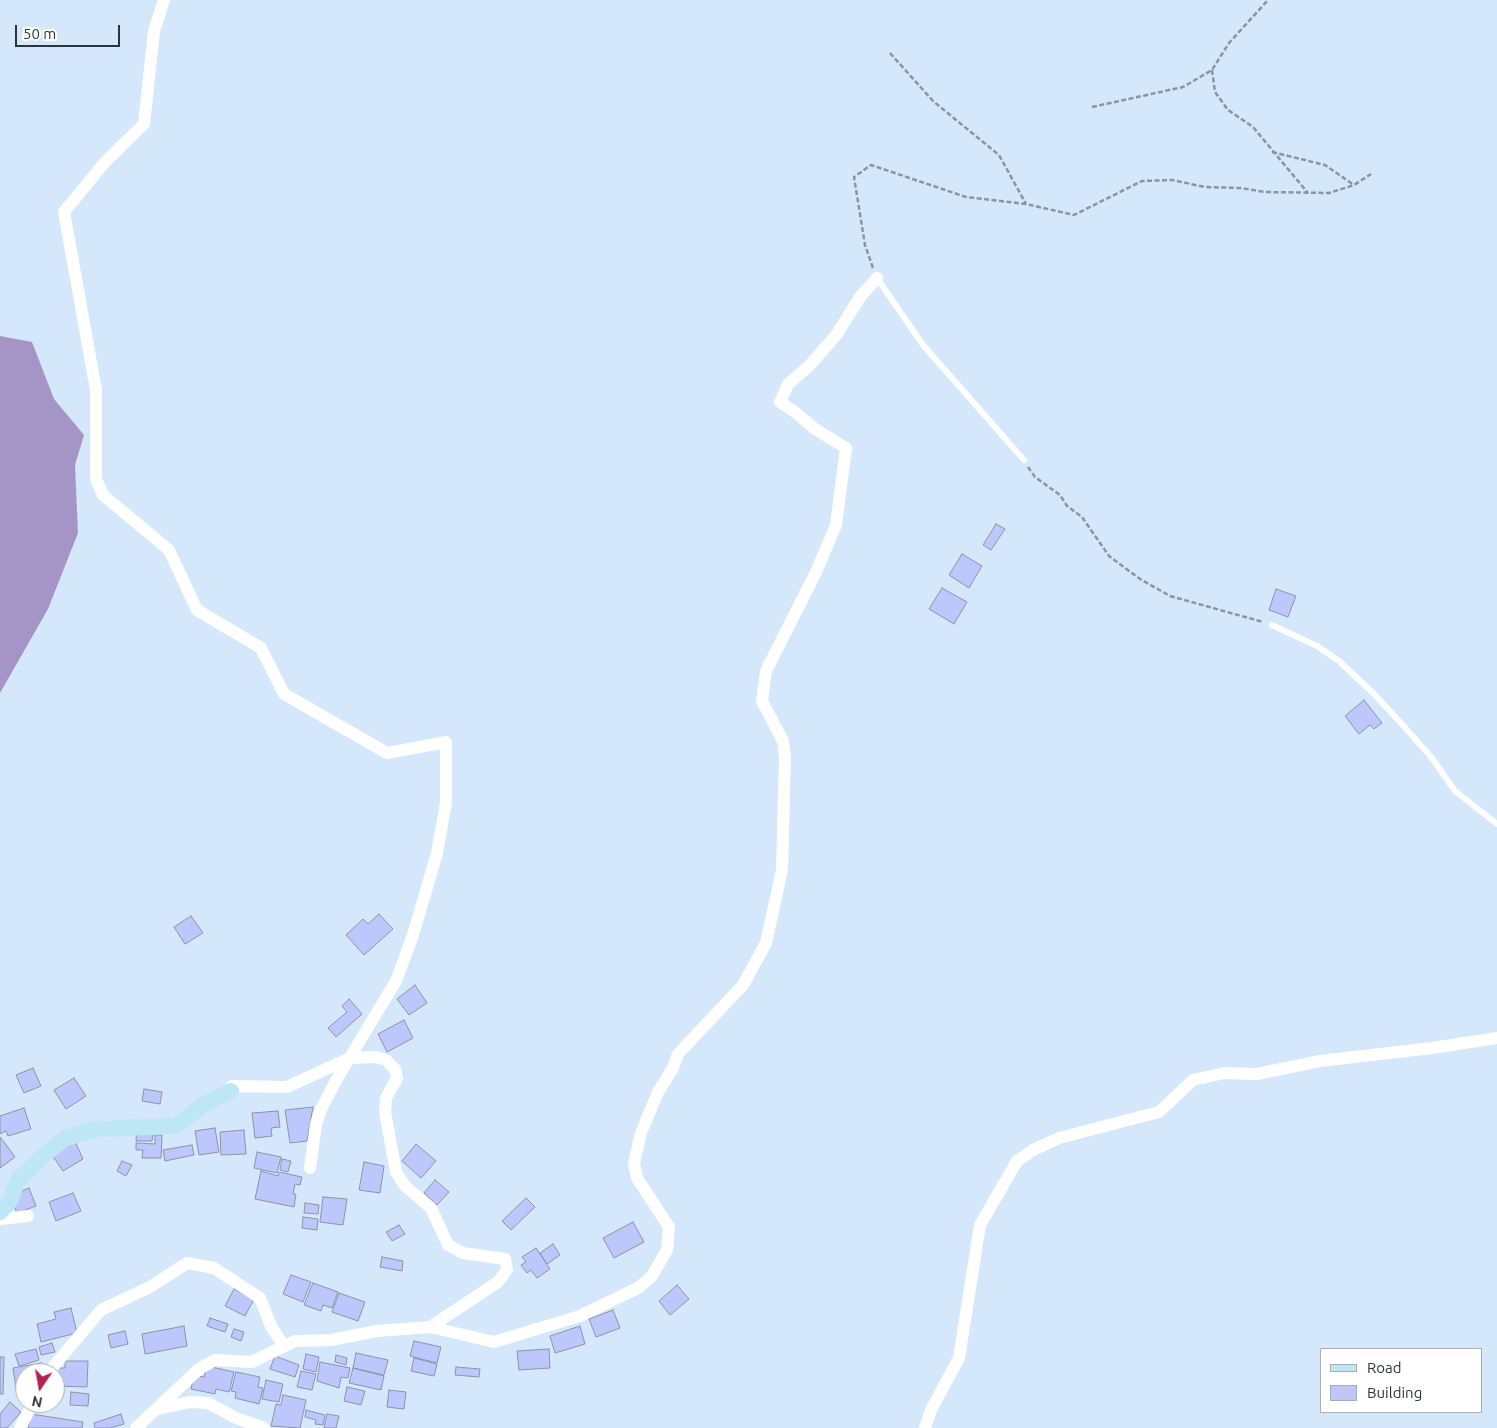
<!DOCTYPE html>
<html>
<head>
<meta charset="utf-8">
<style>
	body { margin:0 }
	#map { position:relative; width:1497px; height:1428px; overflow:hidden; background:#d5e7fb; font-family:Ubuntu,sans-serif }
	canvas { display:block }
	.legend { position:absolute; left:1320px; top:1348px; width:162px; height:65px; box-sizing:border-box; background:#fff; border:1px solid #abaeb1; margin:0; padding:6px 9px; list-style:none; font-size:15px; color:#2d343c }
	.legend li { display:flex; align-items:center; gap:10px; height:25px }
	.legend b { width:25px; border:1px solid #abaeb1 }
	.north { position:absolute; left:15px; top:1363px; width:50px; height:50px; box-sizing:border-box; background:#fff; border:1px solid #abaeb1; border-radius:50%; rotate:192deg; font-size:14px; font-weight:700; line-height:20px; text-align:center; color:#2d343c }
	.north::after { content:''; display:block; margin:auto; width:18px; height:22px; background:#b32250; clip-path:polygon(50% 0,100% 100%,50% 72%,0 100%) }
	.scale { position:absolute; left:15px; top:25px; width:105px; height:22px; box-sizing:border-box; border:2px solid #2d343c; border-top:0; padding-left:6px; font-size:15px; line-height:18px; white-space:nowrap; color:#2d343c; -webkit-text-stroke:4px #fff; paint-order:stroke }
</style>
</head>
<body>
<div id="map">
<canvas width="1497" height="1428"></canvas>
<ul class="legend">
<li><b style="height:6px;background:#bee7f6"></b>Road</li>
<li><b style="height:14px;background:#bdc7fc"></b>Building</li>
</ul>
<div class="north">N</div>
<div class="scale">50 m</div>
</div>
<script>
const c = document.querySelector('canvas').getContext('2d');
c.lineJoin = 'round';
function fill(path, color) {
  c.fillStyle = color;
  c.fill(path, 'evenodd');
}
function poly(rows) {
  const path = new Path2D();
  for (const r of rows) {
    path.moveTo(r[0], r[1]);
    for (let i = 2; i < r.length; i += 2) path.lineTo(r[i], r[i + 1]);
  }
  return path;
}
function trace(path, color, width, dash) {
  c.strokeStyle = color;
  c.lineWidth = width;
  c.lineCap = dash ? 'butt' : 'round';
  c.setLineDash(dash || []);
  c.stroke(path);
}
const forest = poly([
	[0,336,32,342,54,399,84,435,75,465,78,533,48,609,0,693]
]);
const building = poly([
	[996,524,1005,529,991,550,983,545,996,524],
	[962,554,982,566,969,588,949,575,962,554],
	[942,588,967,602,954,624,929,609,942,588],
	[1276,589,1296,596,1288,617,1269,610,1276,589],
	[1364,700,1382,723,1374,729,1370,725,1359,734,1345,716,1364,700],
	[379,914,393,929,364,955,346,935,363,919,368,924,379,914],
	[191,916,203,933,185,944,174,927,191,916],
	[415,985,427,1003,409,1015,397,999,415,985],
	[349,999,362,1014,336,1037,328,1028,347,1012,342,1006,349,999],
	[404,1020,413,1038,387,1052,378,1034,404,1020],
	[33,1068,41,1086,24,1093,16,1075,33,1068],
	[74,1078,86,1096,66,1109,54,1090,74,1078],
	[144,1089,162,1092,160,1104,142,1101,144,1089],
	[313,1107,307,1141,290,1143,285,1110,313,1107],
	[24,1108,31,1129,8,1136,6,1131,0,1134,0,1116,24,1108],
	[278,1111,280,1127,271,1128,272,1136,255,1138,252,1113,278,1111],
	[137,1125,153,1133,152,1141,136,1141,137,1125],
	[215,1128,219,1152,199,1155,195,1131,215,1128],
	[244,1130,246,1154,221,1155,220,1132,244,1130],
	[155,1135,162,1135,161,1158,142,1158,143,1150,136,1150,136,1143,155,1144,155,1135],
	[73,1137,83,1159,63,1171,50,1152,73,1137],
	[1,1138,15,1157,0,1168,0,1138,1,1138],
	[416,1144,436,1161,421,1178,402,1161,416,1144],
	[192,1145,194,1155,165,1161,163,1150,192,1145],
	[257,1152,281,1157,277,1173,254,1168,257,1152],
	[282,1159,291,1161,288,1172,280,1170,282,1159],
	[122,1161,132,1165,126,1176,117,1171,122,1161],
	[364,1162,384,1166,380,1193,359,1190,364,1162],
	[261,1171,278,1176,279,1172,302,1177,300,1185,295,1184,293,1194,296,1194,294,1207,255,1199,261,1171],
	[435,1180,449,1192,437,1205,424,1193,435,1180],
	[29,1188,36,1206,17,1213,10,1196,29,1188],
	[73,1193,81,1211,56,1221,49,1202,73,1193],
	[323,1197,347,1199,343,1225,320,1222,323,1197],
	[526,1198,535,1207,511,1230,502,1221,526,1198],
	[305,1203,319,1205,318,1214,304,1213,305,1203],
	[303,1217,318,1219,317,1230,302,1228,303,1217],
	[633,1222,644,1242,614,1258,603,1238,633,1222],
	[399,1225,405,1234,392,1241,386,1232,399,1225],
	[553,1244,560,1255,547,1264,540,1253,553,1244],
	[536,1248,550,1269,537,1278,531,1270,527,1273,521,1265,526,1262,522,1257,536,1248],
	[382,1257,403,1261,402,1271,380,1267,382,1257],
	[291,1275,311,1282,303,1302,283,1294,291,1275],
	[313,1283,338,1292,332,1308,323,1305,321,1311,304,1305,313,1283],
	[677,1285,689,1299,670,1315,659,1301,677,1285],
	[234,1289,254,1299,245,1316,225,1306,234,1289],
	[339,1293,365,1302,358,1321,332,1312,339,1293],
	[71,1308,77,1333,41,1342,37,1324,56,1319,54,1312,71,1308],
	[613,1310,620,1328,596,1337,589,1319,613,1310],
	[210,1318,228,1324,225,1332,207,1326,210,1318],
	[184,1326,187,1346,145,1354,142,1334,184,1326],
	[580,1326,585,1344,555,1353,550,1336,580,1326],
	[234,1329,244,1332,241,1341,231,1337,234,1329],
	[125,1331,128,1344,111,1348,108,1335,125,1331],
	[414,1341,441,1347,437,1363,410,1356,414,1341],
	[52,1343,55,1352,41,1355,39,1347,52,1343],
	[36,1349,39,1360,19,1366,15,1354,36,1349],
	[549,1349,550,1368,519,1370,517,1351,549,1349],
	[356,1353,388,1360,384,1375,353,1368,356,1353],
	[306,1354,319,1357,316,1372,303,1369,306,1354],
	[336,1355,347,1358,346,1365,335,1362,336,1355],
	[275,1356,299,1365,295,1377,270,1369,275,1356],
	[0,1357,4,1357,3,1394,0,1394,0,1357],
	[414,1358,437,1364,434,1376,411,1371,414,1358],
	[65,1361,88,1361,87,1387,55,1386,54,1368,65,1368,65,1361],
	[320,1362,350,1368,348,1378,341,1377,339,1388,317,1381,320,1362],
	[41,1363,43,1373,25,1373,25,1387,16,1388,13,1368,41,1363],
	[207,1366,234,1372,229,1392,216,1389,215,1394,191,1389,194,1375,204,1377,207,1366],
	[456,1367,480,1369,479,1377,455,1375,456,1367],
	[353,1368,384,1376,381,1390,349,1383,353,1368],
	[301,1371,316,1374,312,1390,297,1387,301,1371],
	[236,1372,260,1377,258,1387,263,1388,259,1404,235,1398,236,1392,231,1391,236,1372],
	[266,1380,283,1384,279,1402,262,1399,266,1380],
	[347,1387,365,1391,361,1405,344,1401,347,1387],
	[389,1390,406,1392,404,1409,387,1407,389,1390],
	[71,1392,89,1394,88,1406,70,1405,71,1392],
	[283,1395,306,1400,300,1428,271,1426,276,1404,281,1405,283,1395],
	[10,1402,21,1412,7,1428,0,1428,0,1414,10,1402],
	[306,1410,325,1415,323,1425,315,1424,316,1420,305,1417,306,1410],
	[31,1414,83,1422,82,1428,28,1428,31,1414],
	[121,1414,124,1424,110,1428,95,1428,94,1423,121,1414],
	[327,1414,339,1416,336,1428,324,1428,327,1414]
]);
const path = poly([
	[890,53,933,101,999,155,1026,204],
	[1212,70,1215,92,1228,110,1253,127,1308,193],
	[1092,107,1183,87,1212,70,1229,43,1268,0],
	[1272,152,1325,165,1354,185],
	[873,268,865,245,854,177,871,165,966,197,1026,204,1074,215,1142,181,1172,180,1205,187,1240,188,1265,192,1329,193,1354,185,1371,174],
	[1028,467,1035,477,1060,495,1067,506,1082,517,1109,556,1140,579,1170,596,1263,622]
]);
const lane = poly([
	[877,278,923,345,1024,460],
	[1272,625,1317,646,1339,661,1374,694,1401,723,1432,758,1455,791,1497,824]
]);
const street = poly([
	[164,0,154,31,144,124,105,162,64,212,96,390,96,479,103,495,169,550,197,610,261,648,284,694,387,753,446,742,446,803,437,853,413,935,396,981,338,1077,321,1109,316,1124,310,1168],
	[231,1091,232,1086,287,1087,350,1058,375,1057,386,1060,395,1069,397,1078,386,1098,385,1112,396,1172,405,1186,431,1208,448,1245,463,1253,505,1259,507,1270,498,1282,430,1327],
	[0,1219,28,1216],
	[48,1373,101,1310,150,1287,187,1263,214,1268,260,1298,271,1326,283,1345],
	[156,1409,190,1402,208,1403,236,1418,264,1428],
	[20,1428,33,1403],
	[136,1428,199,1369,215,1360,252,1362,295,1341,331,1340,377,1331,430,1327,494,1342,580,1316,638,1288,652,1276,667,1250,669,1227,637,1178,634,1163,641,1133,658,1092,673,1068,678,1054,743,985,766,943,782,870,785,756,783,741,762,701,766,671,816,572,836,525,846,448,815,429,795,412,780,402,788,384,810,365,837,334,860,297,877,278],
	[925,1428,931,1410,959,1358,980,1225,1017,1161,1033,1150,1059,1138,1159,1112,1193,1080,1224,1073,1257,1074,1320,1061,1432,1048,1497,1038]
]);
const secondary = poly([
	[0,1212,10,1201,18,1180,45,1154,66,1138,95,1129,175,1126,205,1104,231,1091]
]);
fill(forest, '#a595c7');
fill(building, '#bdc7fc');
trace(building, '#8d92a8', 1);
trace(path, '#8895a3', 2.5, [5, 2.5]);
trace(lane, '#fff', 6);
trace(street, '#fff', 12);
trace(secondary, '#bee7f6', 16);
</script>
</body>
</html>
